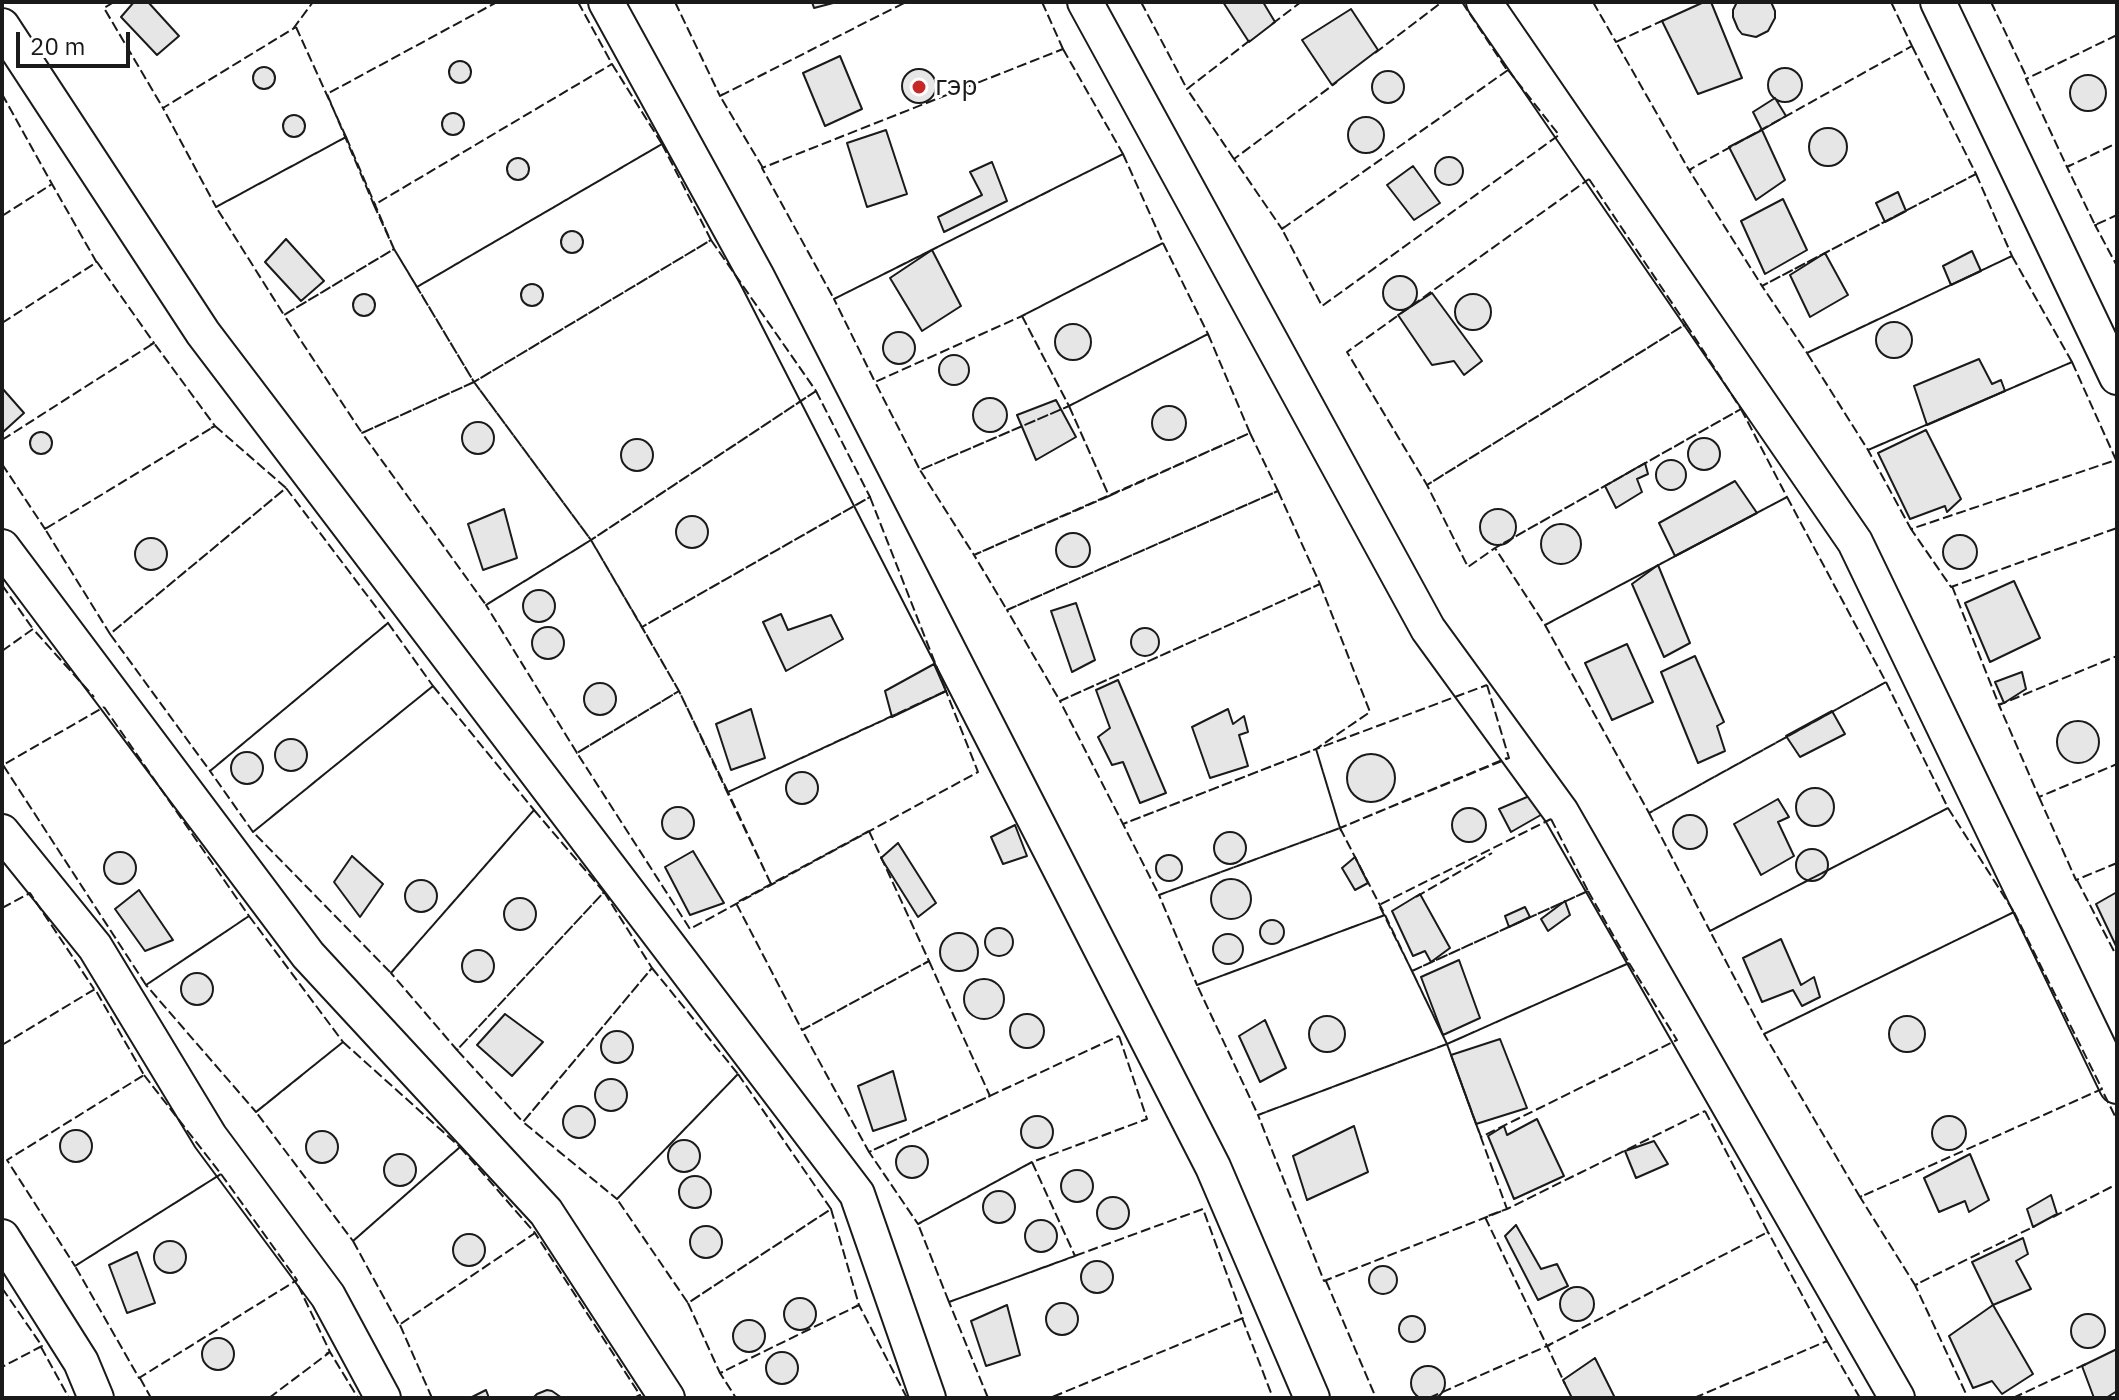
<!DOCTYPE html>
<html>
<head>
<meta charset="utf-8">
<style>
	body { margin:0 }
	#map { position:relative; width:2119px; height:1400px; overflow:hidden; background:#fff; font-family:"IBM Plex Sans",sans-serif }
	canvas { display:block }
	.frame { position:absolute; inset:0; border:4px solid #1a1a1a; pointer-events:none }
	.scale { position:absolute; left:16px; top:32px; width:114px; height:36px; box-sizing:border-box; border:4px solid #1a1a1a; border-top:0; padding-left:10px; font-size:24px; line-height:28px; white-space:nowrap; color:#1a1a1a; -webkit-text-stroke:6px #fff; paint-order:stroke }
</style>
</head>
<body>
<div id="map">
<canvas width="2119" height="1400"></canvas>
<div class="frame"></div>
<div class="scale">20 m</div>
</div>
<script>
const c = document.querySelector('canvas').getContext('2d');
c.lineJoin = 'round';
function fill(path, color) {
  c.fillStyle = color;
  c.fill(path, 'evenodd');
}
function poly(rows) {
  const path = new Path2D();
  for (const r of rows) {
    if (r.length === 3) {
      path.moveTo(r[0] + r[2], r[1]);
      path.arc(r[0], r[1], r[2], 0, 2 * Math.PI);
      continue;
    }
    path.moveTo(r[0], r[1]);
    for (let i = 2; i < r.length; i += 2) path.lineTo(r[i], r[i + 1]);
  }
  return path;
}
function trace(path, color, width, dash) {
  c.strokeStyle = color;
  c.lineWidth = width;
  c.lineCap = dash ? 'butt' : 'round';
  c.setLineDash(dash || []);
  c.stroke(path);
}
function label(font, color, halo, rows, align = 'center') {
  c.font = font + ' "IBM Plex Sans",sans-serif';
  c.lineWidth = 6;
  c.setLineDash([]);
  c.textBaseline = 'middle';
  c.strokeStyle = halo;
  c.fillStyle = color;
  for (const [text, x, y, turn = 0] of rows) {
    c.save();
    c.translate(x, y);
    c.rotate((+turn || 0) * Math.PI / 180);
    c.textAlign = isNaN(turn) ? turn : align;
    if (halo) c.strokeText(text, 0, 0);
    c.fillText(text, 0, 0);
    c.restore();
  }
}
const building = poly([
	[134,2,148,2,179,36,157,55,121,17,134,2],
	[812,2,837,2,814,8,812,2],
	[1223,2,1263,2,1275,22,1249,42,1223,2],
	[1704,2,1711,2,1742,78,1698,94,1662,21,1704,2],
	[1737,2,1771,2,1775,11,1775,18,1768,31,1756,37,1742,34,1738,29,1733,17,1733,10,1737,2],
	[1351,9,1378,50,1332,85,1302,40,1351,9],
	[840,56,862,109,825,126,803,73,840,56],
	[460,72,11],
	[264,78,11],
	[1785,85,17],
	[919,86,17],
	[1388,87,16],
	[2088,93,18],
	[1775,98,1786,116,1762,130,1753,112,1775,98],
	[453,124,11],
	[294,126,11],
	[1366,135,18],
	[1828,147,19],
	[886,130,907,194,867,207,847,143,886,130],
	[1762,130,1785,180,1756,200,1729,147,1762,130],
	[1449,171,14],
	[518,169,11],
	[992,162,1007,201,944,232,938,217,982,195,970,172,992,162],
	[1413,166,1440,203,1414,220,1387,185,1413,166],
	[1898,192,1906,211,1885,222,1876,203,1898,192],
	[1783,199,1807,250,1765,274,1741,221,1783,199],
	[572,242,11],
	[286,239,324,281,301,301,265,262,286,239],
	[932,250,961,306,922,331,890,278,932,250],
	[1972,251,1981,271,1951,285,1943,266,1972,251],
	[1825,253,1848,295,1810,317,1790,275,1825,253],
	[1400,293,17],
	[532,295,11],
	[1432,293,1482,361,1464,375,1454,361,1432,365,1398,315,1432,293],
	[1473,312,18],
	[364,305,11],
	[1894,340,18],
	[1073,342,18],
	[899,348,16],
	[954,370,15],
	[1979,359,1992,384,2001,380,2005,391,1927,425,1914,386,1979,359],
	[2,388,24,413,2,433,2,388],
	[990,415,17],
	[1056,400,1076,437,1036,460,1017,415,1056,400],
	[1169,423,17],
	[478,438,16],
	[1926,430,1961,499,1947,512,1945,506,1910,519,1878,453,1926,430],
	[41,443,11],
	[1704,454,16],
	[637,455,16],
	[1671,475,15],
	[1645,463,1648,474,1637,479,1642,492,1616,508,1605,486,1645,463],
	[1735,481,1757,513,1675,556,1659,523,1735,481],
	[1498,527,18],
	[504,509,517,558,483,570,468,524,504,509],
	[692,532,16],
	[1561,544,20],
	[1073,550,17],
	[1960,552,17],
	[151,554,16],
	[1658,565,1690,643,1664,657,1632,584,1658,565],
	[2014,581,2040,638,1990,662,1965,603,2014,581],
	[539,606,16],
	[1076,603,1095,660,1072,672,1051,611,1076,603],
	[781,614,788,630,831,615,843,639,786,671,763,622,781,614],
	[548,643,16],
	[1145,642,14],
	[1627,644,1653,702,1612,720,1585,663,1627,644],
	[1695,656,1724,722,1717,726,1725,751,1698,763,1661,672,1695,656],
	[934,664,946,691,892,717,885,691,934,664],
	[2022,672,2026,689,2004,703,1995,682,2022,672],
	[1118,680,1166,793,1140,803,1123,762,1112,765,1098,737,1110,728,1096,690,1118,680],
	[600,699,16],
	[751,709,765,758,731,770,716,724,751,709],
	[1228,709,1233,724,1244,716,1248,732,1239,735,1248,766,1210,778,1192,727,1228,709],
	[1832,711,1845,734,1800,757,1786,736,1832,711],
	[2078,742,21],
	[291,755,16],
	[247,768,16],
	[1371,778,24],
	[802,788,16],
	[1815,807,19],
	[1534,794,1546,812,1511,832,1499,809,1534,794],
	[1778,799,1789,817,1778,822,1794,856,1761,875,1734,824,1778,799],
	[678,823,16],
	[1469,825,17],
	[1690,832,17],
	[1015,825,1027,856,1003,864,991,837,1015,825],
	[1230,848,16],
	[898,843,936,903,918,917,881,858,898,843],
	[1812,865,16],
	[693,851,724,903,690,915,665,867,693,851],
	[120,868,16],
	[1169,868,13],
	[352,856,383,884,360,917,334,882,352,856],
	[1355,857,1368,883,1355,890,1342,868,1355,857],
	[1231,899,20],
	[421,896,16],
	[139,890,173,940,145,951,115,909,139,890],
	[2117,892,2117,948,2096,904,2117,892],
	[1420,894,1450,948,1431,962,1425,951,1413,956,1392,911,1420,894],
	[520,914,16],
	[1565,901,1570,915,1548,931,1541,919,1565,901],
	[1525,907,1530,917,1509,927,1505,916,1525,907],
	[1272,932,12],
	[999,942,14],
	[959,952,19],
	[1228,949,15],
	[1781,939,1801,985,1814,977,1820,997,1802,1006,1793,990,1762,1002,1743,958,1781,939],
	[478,966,16],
	[1459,960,1480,1018,1443,1035,1421,977,1459,960],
	[197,989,16],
	[984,999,20],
	[505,1014,543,1042,512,1076,477,1045,505,1014],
	[1027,1031,17],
	[1907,1034,18],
	[1327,1034,18],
	[1265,1020,1286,1068,1260,1082,1239,1036,1265,1020],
	[617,1047,16],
	[1500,1039,1527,1108,1476,1124,1451,1055,1500,1039],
	[893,1071,906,1120,873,1131,858,1086,893,1071],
	[611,1095,16],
	[579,1122,16],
	[1037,1132,16],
	[1949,1133,17],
	[1537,1119,1564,1176,1514,1199,1488,1136,1504,1126,1507,1135,1537,1119],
	[1354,1126,1368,1172,1307,1200,1293,1156,1354,1126],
	[76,1146,16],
	[322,1147,16],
	[684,1156,16],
	[1654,1141,1668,1164,1636,1178,1625,1151,1654,1141],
	[912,1162,16],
	[400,1170,16],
	[1970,1154,1989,1200,1969,1212,1965,1201,1939,1212,1924,1178,1970,1154],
	[1077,1186,16],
	[695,1192,16],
	[999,1207,16],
	[2051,1195,2057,1214,2033,1227,2027,1209,2051,1195],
	[1113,1213,16],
	[1041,1236,16],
	[1516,1225,1541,1269,1557,1264,1568,1286,1538,1300,1505,1236,1516,1225],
	[706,1242,16],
	[469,1250,16],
	[2023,1238,2028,1254,2016,1261,2031,1289,1993,1305,1972,1262,2023,1238],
	[170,1257,16],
	[137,1252,155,1303,127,1313,109,1265,137,1252],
	[1097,1277,16],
	[1383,1280,14],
	[1577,1304,17],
	[800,1314,16],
	[1062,1319,16],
	[1007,1305,1020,1355,986,1366,971,1321,1007,1305],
	[1993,1305,2033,1374,2002,1394,1992,1381,1973,1388,1949,1336,1993,1305],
	[2088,1331,17],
	[1412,1329,13],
	[749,1336,16],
	[218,1354,16],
	[2117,1349,2117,1391,2106,1398,2094,1398,2082,1366,2117,1349],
	[782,1368,16],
	[1595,1358,1615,1398,1572,1398,1563,1380,1595,1358],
	[1428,1383,17],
	[486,1390,489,1398,470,1398,486,1390],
	[547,1390,552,1391,562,1398,533,1398,537,1394,547,1390]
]);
const minor = poly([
	[606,2,757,277,1213,1167,1312,1398],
	[1085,2,1428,629,1561,812,1897,1398],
	[1484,2,1855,542,2117,1086],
	[1938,2,2117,377],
	[2,26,203,333,857,1194,928,1398],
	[2,547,308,955,546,1212,667,1398],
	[2,832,95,947,210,1137,328,1296,383,1398],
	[2,1237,81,1362,96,1398]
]);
const fence = poly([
	[114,2,104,8,163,108],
	[578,2,612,64,610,65],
	[675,2,720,96,723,94],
	[1042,2,1063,49,1060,50],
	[1141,2,1187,89,1190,87],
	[1462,2,1507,70],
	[1593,2,1616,42,1617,41],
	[1891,2,1912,46],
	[1991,2,2027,78],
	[1664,20,1616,42,1689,170,1692,169],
	[1272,24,1301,2],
	[296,27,346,137,216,207,163,108,296,27],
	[293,29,313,2],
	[2117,35,2026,79,2067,167,2117,143],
	[1912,46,1976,174,1762,286,1689,170,1912,46],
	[1063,49,1123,154,834,299,762,168,1063,49],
	[1375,53,1442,2],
	[612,64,662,144,417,287,394,249,374,205,612,64],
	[1508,70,1559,135,1322,306,1282,229,1508,70],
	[2,94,52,184,49,186],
	[346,137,394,249,284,315,216,207,346,137],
	[662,144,711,240,474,382,417,287,662,144],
	[1123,154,1163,243,1022,316,875,382,834,299,1123,154],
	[1234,159,1187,89,1253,38],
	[2070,165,2067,167,2095,225,2117,215],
	[763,168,720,96,906,2],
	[1976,174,2012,256,1807,353,1762,286,1976,174],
	[1589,179,1686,324,1427,485,1347,352,1589,179],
	[376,204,374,205,327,94,497,2],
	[2,216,52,184,97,263],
	[2097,225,2095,225,2117,266],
	[1284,227,1282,229,1234,159,1337,82],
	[711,240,816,391,591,540,474,382,711,240],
	[1163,243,1208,334,1069,406,1022,316,1163,243],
	[394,249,474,382,362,433,284,315,394,249],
	[2012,256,2072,362,1868,450,1807,353,2012,256],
	[1022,316,1069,406,920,470,875,382,1022,316],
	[2,323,97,262,154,343,150,345],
	[1686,324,1741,409,1495,548,1468,567,1427,485,1686,324],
	[1208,334,1250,433,1109,496,1069,406,1208,334],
	[2072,362,2116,460,1911,529,1868,450,2072,362],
	[474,382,591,540,486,605,362,433,474,382],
	[816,391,870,497,642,627,591,540,816,391],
	[1069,406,1109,496,974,555,920,470,1069,406],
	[1741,409,1787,497,1545,625,1495,548,1741,409],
	[215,426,286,488,110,634,45,529,215,426],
	[1250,433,1278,491,1007,610,974,555,1250,433],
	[2,440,154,343,215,426,211,428],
	[2,464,45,529,47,527],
	[286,488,388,623,210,771,110,634,286,488],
	[1278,491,1320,584,1060,701,1007,610,1278,491],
	[870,497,946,691,728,792,679,691,642,627,870,497],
	[1787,497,1886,682,1649,813,1545,625,1787,497],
	[1913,529,1911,529,1951,587,2117,528],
	[591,540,679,691,577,753,486,605,591,540],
	[1320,584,1370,712,1316,749,1123,824,1060,701,1320,584],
	[2,585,33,629,32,630],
	[1952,586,1999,705,2117,656],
	[388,623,433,686,253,832,210,771,388,623],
	[2,651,33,629,94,697],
	[1886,682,1948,808,1710,931,1649,813,1886,682],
	[1487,685,1509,758,1340,828,1316,749,1487,685],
	[433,686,534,810,391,973,253,832,433,686],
	[2002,703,1999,705,2039,797,2117,764],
	[104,707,249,916,146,985,3,765,104,707],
	[1316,749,1340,828,1159,895,1123,824,1316,749],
	[2039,797,2076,880,2117,863],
	[1948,808,2014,912,1764,1034,1710,931,1948,808],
	[534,810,604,892,457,1050,391,973,534,810],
	[1551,819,1588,891,1412,971,1379,905,1551,819],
	[1340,828,1385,915,1197,985,1159,895,1340,828],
	[869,831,929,961,802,1030,736,903,869,831],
	[1341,831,1340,828,1507,758],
	[2077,880,2117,957],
	[771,884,679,691,577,753,690,929,978,772,946,691,940,694],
	[771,884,728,792,897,714],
	[1588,891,1629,963,1447,1044,1412,971,1588,891],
	[604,892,652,968,523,1122,457,1050,604,892],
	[1416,897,1492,853],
	[2,908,30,893,94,989],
	[2014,912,2102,1089,1860,1197,1764,1034,2014,912],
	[1385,915,1447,1044,1258,1115,1197,985,1385,915],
	[249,916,343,1042,256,1112,146,985,249,916],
	[929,961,990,1096,869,1152,802,1030,929,961],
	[1629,963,1677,1040,1481,1137,1447,1044,1629,963],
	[652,968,738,1074,617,1199,523,1122,652,968],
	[1119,1036,1147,1119,1032,1162,918,1224,869,1152,1119,1036],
	[343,1042,460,1147,353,1241,256,1112,343,1042],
	[1447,1044,1507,1209,1324,1281,1258,1115,1447,1044],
	[2,1045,95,989,144,1075,141,1077],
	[738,1074,831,1209,688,1303,617,1199,738,1074],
	[144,1075,221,1174,75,1266,7,1160,144,1075],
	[2104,1094,2117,1120],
	[1705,1111,1768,1232,1547,1346,1485,1217,1507,1209,1705,1111],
	[460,1147,535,1233,399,1325,353,1241,460,1147],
	[1032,1162,1075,1256,949,1302,918,1224,1032,1162],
	[221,1174,297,1280,139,1378,75,1266,221,1174],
	[1862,1196,1860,1197,1915,1285,2035,1226],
	[831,1209,859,1305,720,1373,688,1303,831,1209],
	[2053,1217,2117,1184],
	[532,1235,535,1233,640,1395,634,1398,640,1395,641,1398],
	[1326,1281,1376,1398],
	[1918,1284,1915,1285,1968,1398],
	[2,1288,42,1346,2,1367],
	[856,1306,859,1305,907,1398],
	[1242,1318,1273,1398],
	[400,1325,432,1398],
	[1827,1341,1860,1398],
	[1550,1345,1547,1346,1565,1384],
	[41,1347,69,1398],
	[326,1354,330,1352,358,1398],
	[723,1372,720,1373,736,1398],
	[140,1378,151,1398],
	[269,1398,330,1352,296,1281],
	[988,1398,949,1302,1203,1209,1243,1318,1050,1398],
	[1429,1398,1547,1346,1546,1344],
	[1694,1398,1827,1341,1768,1232,1767,1233],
	[2013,1398,2086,1364]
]);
const markers = [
	[919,87,8,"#c62828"]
];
const poiNames = [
	["гэр",935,87]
];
fill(building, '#e6e6e6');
trace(building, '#1a1a1a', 2);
trace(minor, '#1a1a1a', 38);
trace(minor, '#fff', 34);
trace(fence, '#1a1a1a', 2, [10, 4]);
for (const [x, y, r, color] of markers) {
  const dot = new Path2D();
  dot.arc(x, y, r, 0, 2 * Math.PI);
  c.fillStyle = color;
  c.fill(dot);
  trace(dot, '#fff', 3);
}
label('28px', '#1a1a1a', '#fff', poiNames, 'left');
</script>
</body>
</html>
